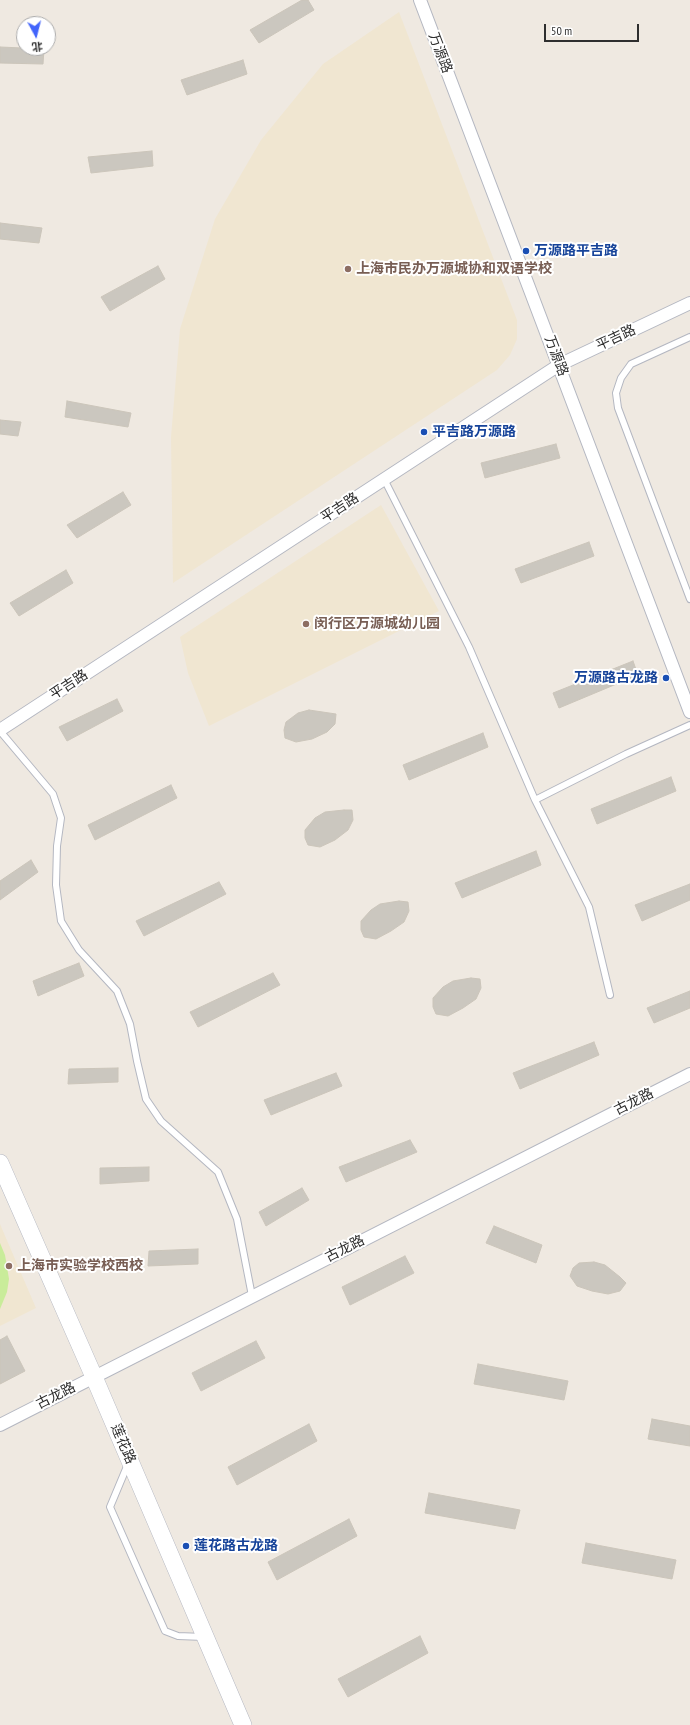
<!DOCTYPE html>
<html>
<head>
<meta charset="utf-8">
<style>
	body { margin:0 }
	#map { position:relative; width:690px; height:1725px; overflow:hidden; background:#efe9e1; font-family:"PT Sans Narrow","Noto Sans SC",sans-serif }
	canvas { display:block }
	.north { position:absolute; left:16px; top:16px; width:40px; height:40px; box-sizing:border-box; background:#fff; border:1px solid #ababab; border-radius:50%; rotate:173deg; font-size:11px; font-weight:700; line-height:16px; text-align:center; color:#2e2e2e }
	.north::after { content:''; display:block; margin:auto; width:14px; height:18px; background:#4264fb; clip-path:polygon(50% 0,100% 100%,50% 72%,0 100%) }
	.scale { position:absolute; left:544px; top:24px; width:95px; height:18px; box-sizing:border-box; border:2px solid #2e2e2e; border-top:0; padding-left:5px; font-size:12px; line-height:14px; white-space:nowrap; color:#2e2e2e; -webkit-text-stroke:3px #fff; paint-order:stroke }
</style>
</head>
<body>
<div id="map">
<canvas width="690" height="1725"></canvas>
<div class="north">北</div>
<div class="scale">50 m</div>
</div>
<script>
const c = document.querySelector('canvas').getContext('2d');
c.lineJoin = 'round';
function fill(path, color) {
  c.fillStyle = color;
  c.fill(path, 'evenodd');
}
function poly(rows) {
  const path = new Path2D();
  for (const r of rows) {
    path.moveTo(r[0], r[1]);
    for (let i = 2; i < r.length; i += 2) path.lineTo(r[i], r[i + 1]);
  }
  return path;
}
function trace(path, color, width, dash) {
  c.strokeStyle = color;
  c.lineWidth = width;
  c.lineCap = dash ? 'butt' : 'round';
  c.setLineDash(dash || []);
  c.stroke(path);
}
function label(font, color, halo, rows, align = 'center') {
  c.font = font + ' "PT Sans Narrow","Noto Sans SC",sans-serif';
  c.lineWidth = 4;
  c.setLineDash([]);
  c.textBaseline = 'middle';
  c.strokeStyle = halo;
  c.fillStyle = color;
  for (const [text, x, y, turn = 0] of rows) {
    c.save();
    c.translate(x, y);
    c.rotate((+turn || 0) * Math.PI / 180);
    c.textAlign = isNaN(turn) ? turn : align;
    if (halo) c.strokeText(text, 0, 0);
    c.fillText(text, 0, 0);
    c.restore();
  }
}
const education = poly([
	[399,12,517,320,517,339,510,355,497,370,173,583,171,437,180,329,215,219,261,140,323,64],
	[381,505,439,611,209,726,188,673,180,637],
	[0,1224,36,1308,0,1326]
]);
const pitch = poly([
	[0,1243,5,1255,9,1279,7,1292,0,1309]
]);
const building = poly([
	[302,0,308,0,314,10,259,43,250,30,302,0],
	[0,47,44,49,43,64,0,63,0,47],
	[243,60,247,74,187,95,181,80,243,60],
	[152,151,153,166,91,173,88,157,152,151],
	[0,223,42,228,39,243,0,239,0,223],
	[158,266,165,279,110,311,101,297,158,266],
	[67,401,131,413,128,427,65,417,67,401],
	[0,420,21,422,18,436,0,434,0,420],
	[556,444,560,458,485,478,481,463,556,444],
	[123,492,131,505,77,538,67,525,123,492],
	[589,542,594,556,521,583,515,569,589,542],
	[66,570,73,583,19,616,10,603,66,570],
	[633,661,638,675,559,708,553,693,633,661],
	[117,699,123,711,67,741,59,727,117,699],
	[309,710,336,714,335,724,327,732,312,739,296,742,285,738,284,730,286,722,298,713,309,710],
	[483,733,488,747,409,780,403,765,483,733],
	[671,777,676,791,597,824,591,809,671,777],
	[171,785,177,798,95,840,88,825,171,785],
	[344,810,352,810,353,820,348,830,335,840,320,847,308,845,305,838,305,830,315,818,325,812,344,810],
	[536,851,541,865,462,898,455,883,536,851],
	[31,860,38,872,0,900,0,881,31,860],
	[219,882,226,894,144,936,136,921,219,882],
	[690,884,690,900,642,921,635,905,690,884],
	[399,901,408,902,409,911,404,922,391,931,376,939,364,937,361,930,361,921,371,910,380,904,399,901],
	[79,963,84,976,38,996,33,981,79,963],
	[273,973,280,985,198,1027,190,1012,273,973],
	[471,978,480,979,481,988,476,999,463,1008,448,1016,436,1014,433,1007,433,998,443,987,453,981,471,978],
	[690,991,690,1008,654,1023,647,1008,690,991],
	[594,1042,599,1055,520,1089,513,1073,594,1042],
	[118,1068,118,1082,68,1084,69,1069,118,1068],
	[336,1073,342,1086,271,1115,264,1100,336,1073],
	[410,1140,417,1152,346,1182,339,1167,410,1140],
	[149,1167,149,1181,100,1184,100,1168,149,1167],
	[302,1188,309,1200,266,1226,259,1212,302,1188],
	[494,1226,542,1245,536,1263,486,1243,494,1226],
	[198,1249,198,1264,148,1266,149,1251,198,1249],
	[405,1256,414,1273,350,1305,342,1287,405,1256],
	[594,1262,605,1265,620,1277,626,1283,620,1291,608,1294,592,1291,577,1286,570,1276,573,1268,579,1263,594,1262],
	[7,1336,25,1371,0,1384,0,1340,7,1336],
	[256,1341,265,1358,201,1391,192,1373,256,1341],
	[478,1364,568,1381,564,1400,474,1384,478,1364],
	[652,1419,690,1426,690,1446,648,1439,652,1419],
	[309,1424,317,1441,237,1485,228,1467,309,1424],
	[429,1493,520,1510,515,1529,425,1513,429,1493],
	[349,1519,357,1536,277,1580,268,1562,349,1519],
	[586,1543,676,1560,672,1579,582,1563,586,1543],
	[420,1636,428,1653,348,1697,338,1679,420,1636]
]);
const lane = poly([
	[690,337,631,364,621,378,616,393,618,408,690,599],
	[384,479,469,647,535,800,589,907,610,995],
	[0,731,53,794,61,818,57,846,56,885,61,921,79,950,117,991,130,1024,137,1061,146,1099,161,1121,218,1172,237,1219,252,1296],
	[535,800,626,754,690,725],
	[128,1464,110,1507,165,1631,178,1636,204,1637]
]);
const street = poly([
	[420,0,690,712],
	[0,730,559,365,690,303],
	[0,1425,690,1074]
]);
const secondary = poly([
	[0,1163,94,1377,243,1725]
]);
const markers = [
	[526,251,4,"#1a4fb4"],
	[348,269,4,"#8d6e63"],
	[424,432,4,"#1a4fb4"],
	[306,624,4,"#8d6e63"],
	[666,678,4,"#1a4fb4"],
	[9,1266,4,"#8d6e63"],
	[186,1546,4,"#1a4fb4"]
];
const streetNames = [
	["万源路",440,53,69],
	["平吉路",616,338,-25],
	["万源路",556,356,69],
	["平吉路",340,508,-33],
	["平吉路",69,685,-33],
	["古龙路",634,1102,-27],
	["古龙路",345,1249,-27],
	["古龙路",56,1396,-27],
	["莲花路",123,1444,67]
];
const transitNames = [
	["万源路平吉路",534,251],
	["平吉路万源路",432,432],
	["万源路古龙路",658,678,"right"],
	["莲花路古龙路",194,1546]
];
const educationNames = [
	["上海市民办万源城协和双语学校",356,269],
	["闵行区万源城幼儿园",314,624],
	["上海市实验学校西校",17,1266]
];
fill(education, '#f0e6d1');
fill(pitch, '#c9ec9a');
fill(building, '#cbc7bf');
trace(building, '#cbc5ba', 1);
trace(lane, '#b4b7c1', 8);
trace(street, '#b4b7c1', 14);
trace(secondary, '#b4b7c1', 18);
trace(lane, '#fff', 6);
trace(street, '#fff', 12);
trace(secondary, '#fff', 17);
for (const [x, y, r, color] of markers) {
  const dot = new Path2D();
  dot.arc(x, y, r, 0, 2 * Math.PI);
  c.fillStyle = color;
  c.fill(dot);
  trace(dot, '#fff', 1.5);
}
label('14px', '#2e2e2e', '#fff', streetNames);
label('bold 14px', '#164399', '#fff', transitNames, 'left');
label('bold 14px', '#785e54', '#fff', educationNames, 'left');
</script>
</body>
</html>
